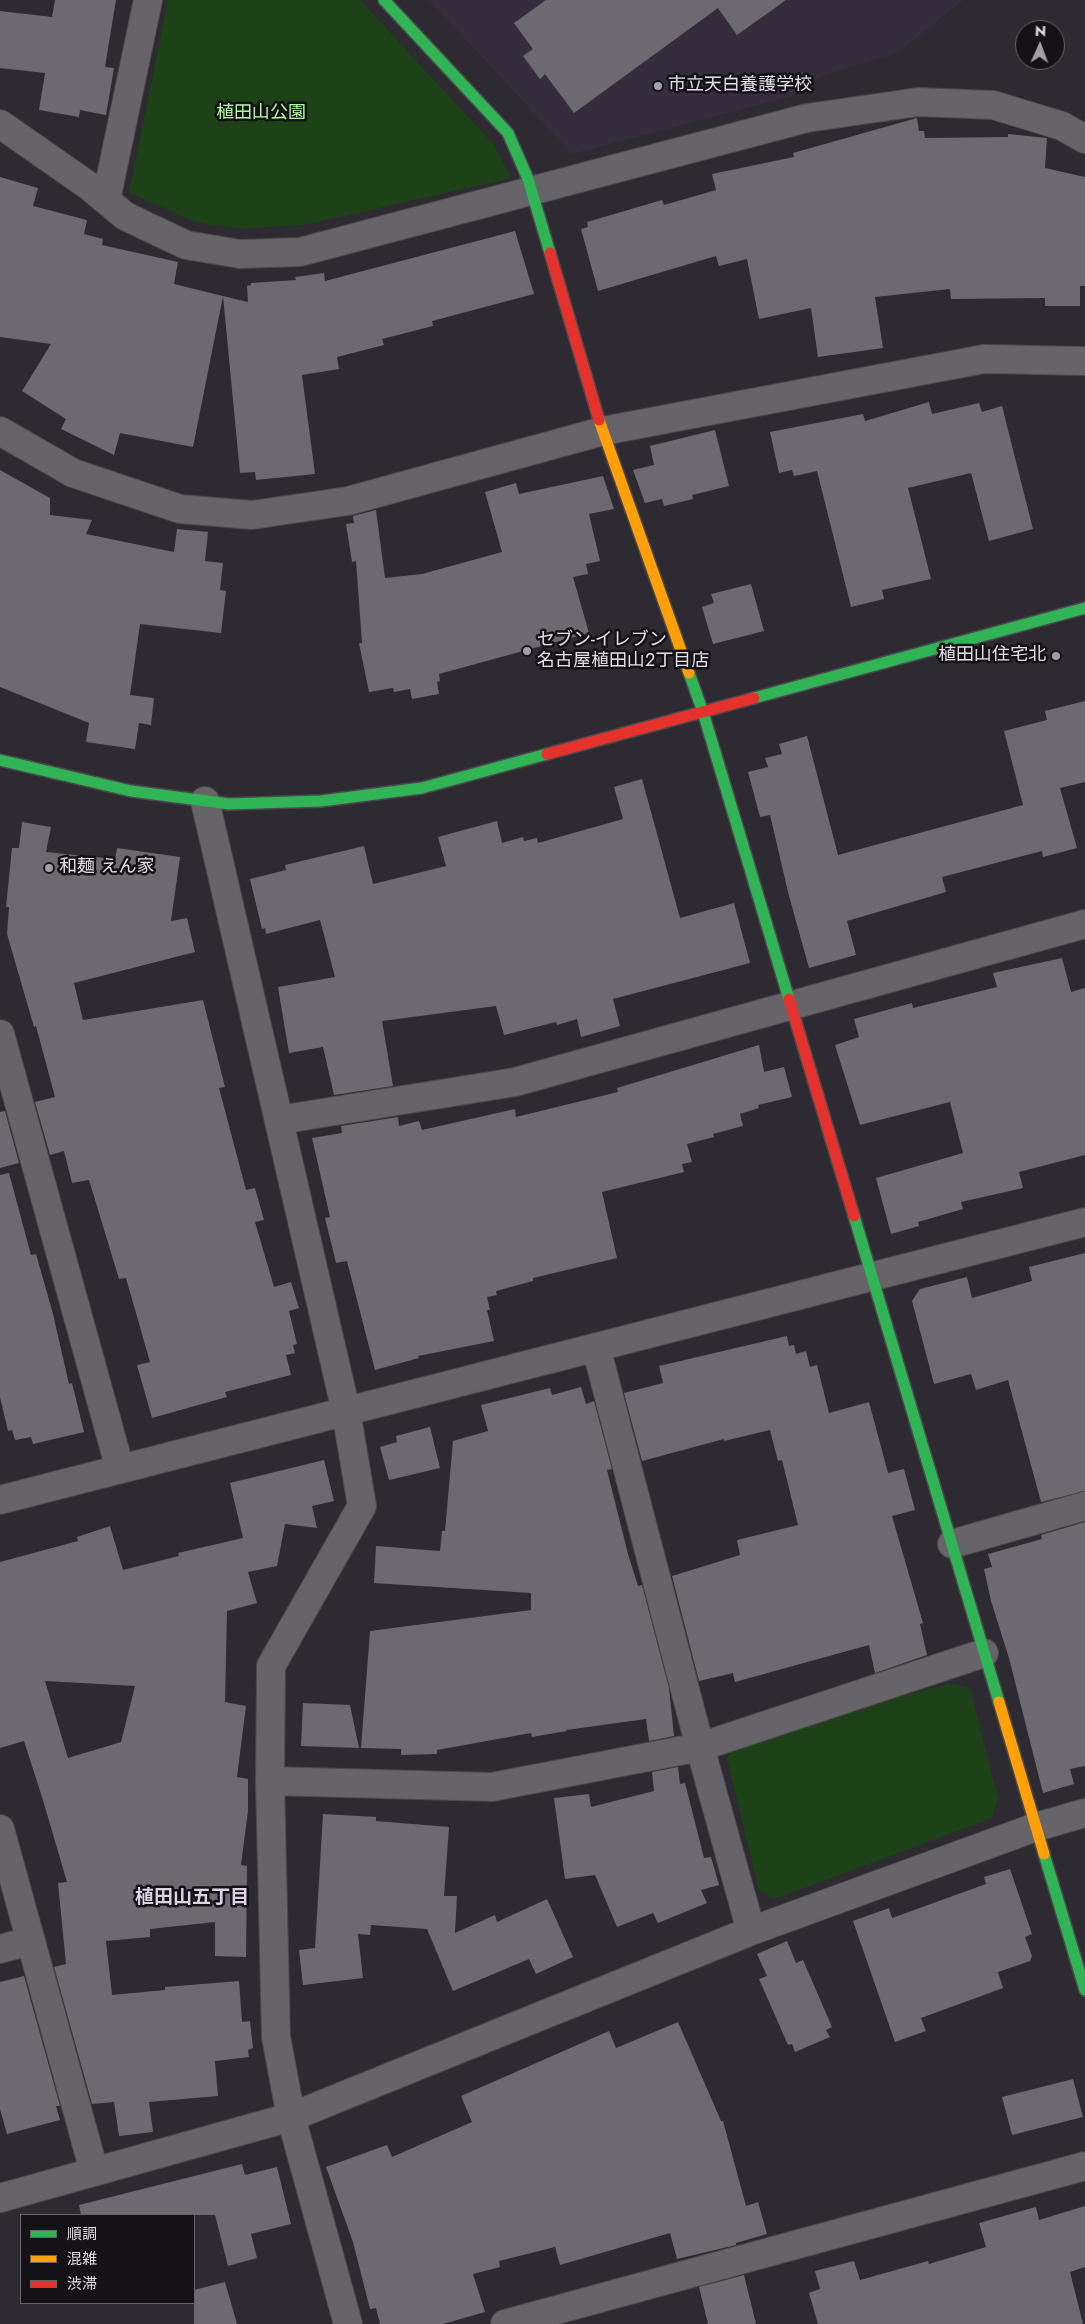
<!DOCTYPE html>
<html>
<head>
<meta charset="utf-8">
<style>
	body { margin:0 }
	#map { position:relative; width:1085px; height:2324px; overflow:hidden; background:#2d2a31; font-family:Jost,"Noto Sans JP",sans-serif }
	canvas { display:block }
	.legend { position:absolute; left:20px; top:2214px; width:175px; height:90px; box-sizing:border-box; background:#141117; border:1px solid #66636a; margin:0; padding:6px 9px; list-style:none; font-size:15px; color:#e2dee7 }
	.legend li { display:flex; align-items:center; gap:10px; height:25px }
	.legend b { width:25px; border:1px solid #66636a }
	.north { position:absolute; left:1015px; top:20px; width:50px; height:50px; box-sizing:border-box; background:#141117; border:1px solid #66636a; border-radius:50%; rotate:2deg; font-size:14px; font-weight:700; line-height:20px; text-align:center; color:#e2dee7 }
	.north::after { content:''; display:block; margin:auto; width:18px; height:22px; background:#a39fa7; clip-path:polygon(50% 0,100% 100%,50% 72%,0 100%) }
</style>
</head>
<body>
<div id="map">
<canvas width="1085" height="2324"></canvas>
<ul class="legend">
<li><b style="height:6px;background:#30b455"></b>順調</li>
<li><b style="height:6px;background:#ff9f0a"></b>混雑</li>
<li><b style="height:6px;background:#e5322d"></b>渋滞</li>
</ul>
<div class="north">N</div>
</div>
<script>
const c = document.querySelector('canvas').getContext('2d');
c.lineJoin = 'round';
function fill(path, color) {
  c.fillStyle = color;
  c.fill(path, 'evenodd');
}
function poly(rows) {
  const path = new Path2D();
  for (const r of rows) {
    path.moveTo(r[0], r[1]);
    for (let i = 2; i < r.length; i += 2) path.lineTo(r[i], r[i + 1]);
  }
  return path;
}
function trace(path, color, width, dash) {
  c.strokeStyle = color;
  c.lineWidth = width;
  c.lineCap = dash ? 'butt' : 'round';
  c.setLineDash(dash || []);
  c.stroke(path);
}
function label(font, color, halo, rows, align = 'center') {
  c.font = font + ' Jost,"Noto Sans JP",sans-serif';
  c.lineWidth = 5;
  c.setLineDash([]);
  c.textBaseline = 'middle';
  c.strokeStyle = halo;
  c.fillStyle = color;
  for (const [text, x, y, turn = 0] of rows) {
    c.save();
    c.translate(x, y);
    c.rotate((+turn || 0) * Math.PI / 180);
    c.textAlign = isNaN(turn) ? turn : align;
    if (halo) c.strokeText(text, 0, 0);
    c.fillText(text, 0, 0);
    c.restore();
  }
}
const built = poly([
	[429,0,963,0,899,52,822,76,792,96,572,154]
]);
const green = poly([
	[168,0,360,0,494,145,511,178,304,225,240,229,195,222,129,192],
	[950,1683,970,1688,998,1799,992,1818,775,1899,759,1890,727,1759,734,1742]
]);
const building = poly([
	[55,0,116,0,105,67,114,68,106,115,80,110,79,117,39,110,45,73,0,68,0,11,52,17],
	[546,0,786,0,737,35,718,8,574,113,545,74,540,79,523,56,533,49,514,23],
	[917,118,919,131,924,131,925,138,1008,137,1008,134,1047,138,1045,168,1085,177,1085,286,1080,286,1080,306,1045,306,1045,298,951,299,950,289,875,297,883,348,818,357,811,308,759,319,747,259,719,266,716,256,598,291,581,229,588,227,587,222,662,200,664,205,716,190,712,174,794,157,793,153],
	[0,177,38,188,33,206,87,220,84,234,103,239,102,245,178,262,174,284,223,296,193,447,120,433,114,455,61,429,66,419,22,391,51,344,0,337],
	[515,231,534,294,432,321,433,326,382,339,384,345,337,357,339,369,302,375,315,474,256,480,255,472,240,473,223,296,248,302,247,286,251,285,251,283,296,280,295,277,324,273,325,281],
	[929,402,932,414,979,403,982,412,1002,406,1033,529,989,541,971,473,908,488,931,579,882,590,884,599,851,607,817,471,794,476,792,470,779,473,770,432,863,414,865,421],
	[715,430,729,486,692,495,693,499,664,506,662,499,645,503,633,470,654,465,650,446],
	[0,470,50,498,50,515,92,520,86,534,174,552,177,529,208,532,205,561,223,563,220,590,226,591,221,633,140,624,130,695,154,698,151,725,139,723,135,749,86,742,89,723,0,687],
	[603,476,614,509,589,514,600,561,586,564,588,574,573,577,589,633,439,674,440,681,437,682,439,694,412,699,410,689,394,692,393,688,369,692,359,643,362,643,356,561,352,562,346,524,354,523,353,516,376,510,385,578,422,574,502,552,485,492,516,483,519,494],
	[751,584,764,631,713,644,702,607,714,603,711,594],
	[1085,701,1085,782,1060,788,1077,848,1043,857,1042,851,942,877,946,892,847,921,856,955,809,968,789,896,770,815,760,817,748,772,768,767,765,758,782,754,779,744,807,736,838,855,1023,805,1004,731,1047,720,1045,711],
	[642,779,680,918,734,903,750,963,613,999,620,1026,581,1037,577,1019,557,1025,556,1022,504,1035,496,1006,382,1021,393,1086,334,1095,323,1047,289,1053,278,987,335,977,320,920,266,934,265,928,262,929,250,879,286,870,285,865,364,846,373,884,446,866,438,837,497,821,502,843,523,837,524,841,537,838,538,843,623,819,614,787],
	[22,822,51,827,46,852,115,859,117,848,180,857,171,921,187,918,195,952,74,983,83,1020,203,1000,225,1087,219,1088,246,1190,255,1188,264,1220,255,1222,274,1287,291,1282,299,1308,289,1311,297,1344,293,1345,295,1353,286,1355,291,1375,225,1392,227,1397,152,1418,137,1365,150,1362,126,1278,119,1279,89,1180,72,1183,64,1151,50,1155,35,1102,55,1097,36,1026,34,1027,7,934,9,907,6,907,12,848,19,848],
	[1062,958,1071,992,1085,988,1085,1155,1019,1172,1023,1188,961,1202,963,1209,918,1222,919,1226,891,1234,876,1178,963,1153,950,1102,860,1125,835,1045,859,1037,854,1019,912,1003,913,1008,997,987,993,973],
	[759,1045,764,1072,784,1067,792,1097,758,1105,759,1108,740,1114,743,1126,713,1134,714,1137,687,1144,692,1162,682,1164,684,1172,602,1192,617,1258,533,1278,533,1281,496,1291,497,1295,487,1297,490,1310,487,1310,494,1341,418,1356,419,1358,375,1370,347,1261,336,1263,325,1218,330,1217,312,1138,342,1133,341,1126,398,1117,399,1126,419,1121,422,1130,515,1109,516,1117,618,1092,617,1088],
	[5,1111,19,1163,0,1168,0,1112],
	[9,1173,31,1255,36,1254,53,1314,69,1384,72,1383,84,1432,33,1444,31,1437,15,1440,12,1430,8,1431,0,1397,0,1175],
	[1085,1253,1085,1491,1041,1502,1008,1380,976,1390,971,1374,934,1384,912,1301,920,1289,967,1277,972,1298,1032,1281,1029,1267],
	[787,1336,789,1346,794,1345,796,1354,806,1351,810,1367,817,1365,829,1413,869,1402,888,1473,904,1469,915,1510,892,1516,923,1623,920,1624,927,1655,875,1673,869,1645,735,1682,733,1673,699,1681,672,1576,740,1555,737,1540,798,1525,782,1460,778,1461,770,1430,724,1441,724,1439,642,1461,624,1393,663,1383,659,1366],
	[581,1387,586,1404,594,1401,612,1469,607,1470,628,1554,638,1586,642,1585,669,1688,674,1736,649,1741,646,1719,566,1730,567,1731,532,1737,531,1733,437,1750,437,1754,401,1755,401,1749,361,1748,370,1631,531,1610,531,1593,374,1583,376,1546,440,1551,442,1531,445,1531,453,1441,488,1431,481,1405,550,1388,552,1395],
	[430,1427,440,1468,389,1480,380,1447,397,1442,396,1436],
	[324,1460,334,1501,312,1506,317,1528,285,1524,277,1566,248,1572,257,1603,227,1611,225,1702,246,1706,237,1777,248,1779,248,1811,241,1865,247,1866,246,1957,215,1956,215,1922,150,1929,150,1937,106,1941,112,1995,165,1990,165,1987,239,1981,242,2022,250,2021,253,2048,248,2050,249,2057,215,2061,218,2096,149,2102,153,2132,119,2136,114,2102,92,2104,54,1967,66,1964,58,1883,67,1882,42,1797,24,1741,0,1748,0,1562,78,1541,77,1537,110,1526,123,1570,179,1556,178,1553,243,1538,230,1483],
	[45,1681,135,1686,121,1742,68,1758],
	[1085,1522,1085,1766,1070,1769,1074,1784,1043,1793,1009,1658,991,1601,984,1569,992,1567,988,1554,1042,1539,1041,1535],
	[303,1703,350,1705,359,1748,301,1746],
	[678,1767,680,1784,685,1783,704,1858,711,1857,719,1885,701,1890,707,1903,658,1923,653,1913,617,1927,595,1875,565,1879,554,1798,589,1794,591,1807,654,1791,652,1772],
	[323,1814,376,1817,376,1821,449,1827,444,1896,457,1896,455,1933,495,1915,497,1922,547,1899,573,1957,536,1974,529,1959,453,1991,427,1929,371,1925,370,1935,358,1934,363,1978,303,1985,299,1950,315,1948],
	[1010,1869,1032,1934,1025,1937,1032,1956,1030,1961,998,1972,1003,1988,921,2018,926,2031,895,2042,853,1921,889,1908,892,1918,986,1884,984,1877],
	[787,1941,796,1963,803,1960,832,2027,826,2030,830,2037,795,2052,792,2044,788,2045,759,1979,767,1976,757,1954],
	[24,1976,60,2106,56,2106,60,2120,7,2134,0,2109,0,1982],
	[678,2022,721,2121,723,2121,746,2206,758,2202,767,2234,736,2243,736,2245,677,2259,670,2233,560,2265,555,2247,499,2261,500,2267,473,2274,485,2312,443,2324,380,2324,376,2308,370,2309,353,2242,326,2167,387,2145,392,2157,472,2122,461,2096,609,2031,616,2048],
	[1073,2079,1083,2117,1012,2135,1002,2097],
	[242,2164,245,2175,277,2167,291,2224,251,2234,257,2258,228,2266,215,2215,81,2215,79,2205],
	[1085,2206,1085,2267,1070,2272,1083,2324,818,2324,809,2293,820,2289,815,2271,854,2261,860,2280,928,2261,929,2264,986,2247,979,2223,1036,2207,1039,2220],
	[744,2275,756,2324,708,2324,699,2287],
	[225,2282,237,2324,194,2324,194,2290]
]);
const street = poly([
	[0,124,89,186,125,216,186,245,240,254,300,252,807,118,918,102,993,105,1062,126,1085,139],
	[106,200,148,0],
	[0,431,73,473,180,509,252,515,348,501,603,431,984,359,1085,361],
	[205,801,346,1411,362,1506,271,1666,270,1781,276,2037,291,2117,348,2324],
	[0,1034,120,1469],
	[279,1120,515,1082,1085,924],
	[596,1347,700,1747,751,1931],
	[0,1500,1085,1222],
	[952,1544,1085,1506],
	[270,1781,492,1787,700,1747,984,1653],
	[0,1829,94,2171],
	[0,1949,31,1941],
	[0,2198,291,2117,751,1931,1036,1827,1085,1813],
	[505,2324,1085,2166]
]);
const fast = poly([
	[384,0,508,133,528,179,550,253],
	[689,673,703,712,789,999],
	[754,698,1085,608],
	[0,760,131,791,229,804,321,801,422,788,547,754],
	[854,1216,999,1702],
	[1044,1854,1085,1990]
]);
const slow = poly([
	[599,420,689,673],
	[999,1702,1044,1854]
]);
const jam = poly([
	[550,253,599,420],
	[547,754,754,698],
	[789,999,854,1216]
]);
const markers = [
	[658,86,5,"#a39fa7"],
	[527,651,5,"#a39fa7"],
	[1056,656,5,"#a39fa7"],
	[49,868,5,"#a39fa7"]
];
const poiNames = [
	["市立天白養護学校",668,86],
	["セブン-イレブン",537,641],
	["名古屋植田山2丁目店",537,662],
	["植田山住宅北",1046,656,"right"],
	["和麺 えん家",59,868]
];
const parkNames = [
	["植田山公園",261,114]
];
const neighbourhoodNames = [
	["植田山五丁目",192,1898]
];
fill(built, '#352d3e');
fill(green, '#1e4218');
fill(building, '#6c6a70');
trace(street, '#4b484e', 30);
trace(fast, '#4b484e', 14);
trace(slow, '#4b484e', 14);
trace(jam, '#4b484e', 14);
trace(street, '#666369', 28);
trace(fast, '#30b455', 11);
trace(slow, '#ff9f0a', 11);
trace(jam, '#e5322d', 11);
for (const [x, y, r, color] of markers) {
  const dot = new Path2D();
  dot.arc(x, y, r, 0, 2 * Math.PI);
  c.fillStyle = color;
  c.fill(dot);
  trace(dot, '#141117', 2);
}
label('18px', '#e2dee7', '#141117', poiNames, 'left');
label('18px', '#affba1', '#141117', parkNames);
label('bold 19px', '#dbd3e5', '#141117', neighbourhoodNames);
</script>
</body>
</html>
